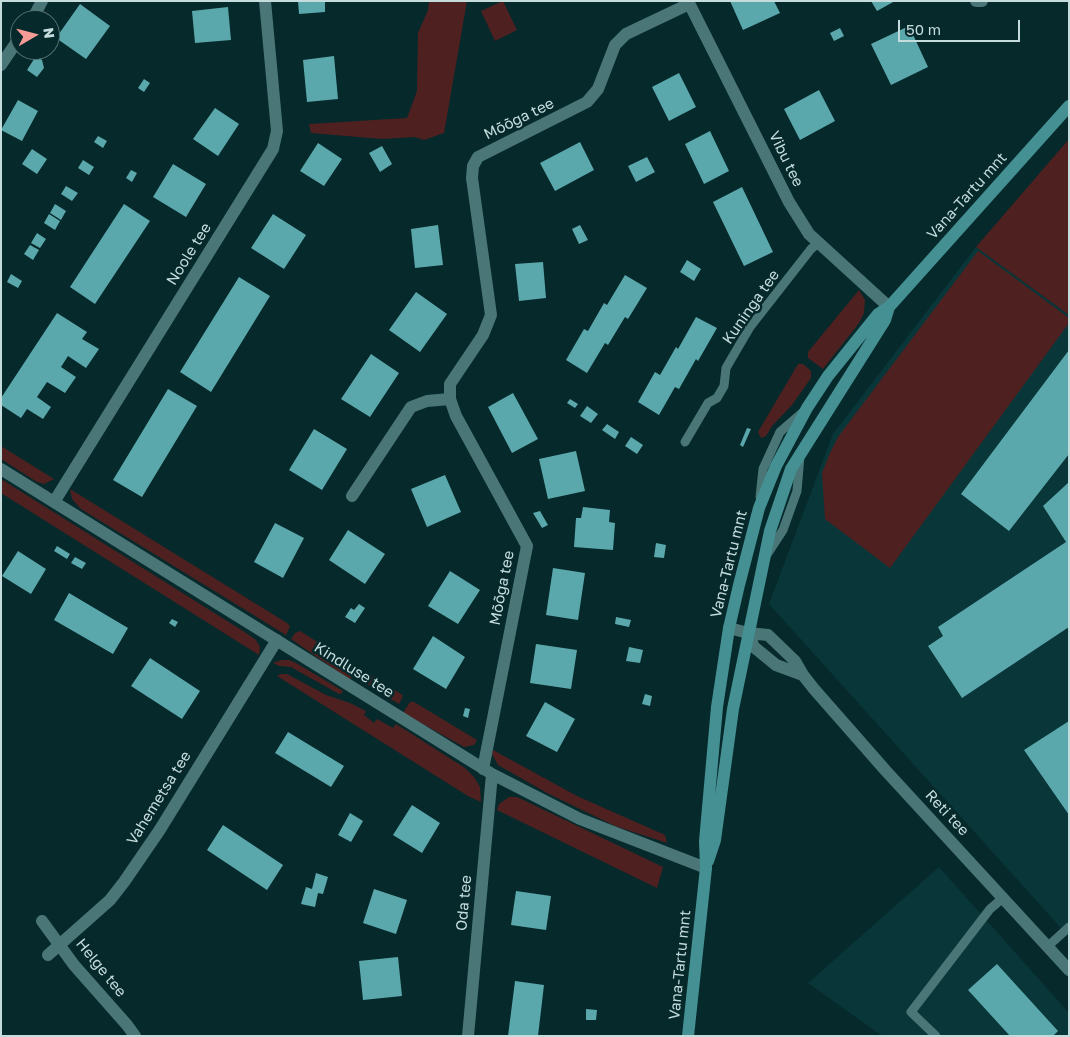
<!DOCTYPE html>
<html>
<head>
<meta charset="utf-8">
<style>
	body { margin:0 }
	#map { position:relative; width:1070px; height:1037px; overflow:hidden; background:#06292b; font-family:"Golos Text",sans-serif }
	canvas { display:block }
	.frame { position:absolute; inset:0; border:2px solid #c5dcdd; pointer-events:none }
	.north { position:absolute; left:10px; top:10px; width:50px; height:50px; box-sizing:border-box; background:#06292b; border:1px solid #527172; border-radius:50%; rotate:82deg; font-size:14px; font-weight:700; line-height:20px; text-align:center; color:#c5dcdd }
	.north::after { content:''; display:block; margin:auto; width:18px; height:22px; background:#f59b96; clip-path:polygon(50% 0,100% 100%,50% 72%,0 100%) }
	.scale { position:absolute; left:898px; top:20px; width:122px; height:22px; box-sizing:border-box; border:2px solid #c5dcdd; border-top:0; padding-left:6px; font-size:15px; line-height:18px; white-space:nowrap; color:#c5dcdd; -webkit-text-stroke:4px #06292b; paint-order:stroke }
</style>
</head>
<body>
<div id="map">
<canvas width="1070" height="1037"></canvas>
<div class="frame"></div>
<div class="north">N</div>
<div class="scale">50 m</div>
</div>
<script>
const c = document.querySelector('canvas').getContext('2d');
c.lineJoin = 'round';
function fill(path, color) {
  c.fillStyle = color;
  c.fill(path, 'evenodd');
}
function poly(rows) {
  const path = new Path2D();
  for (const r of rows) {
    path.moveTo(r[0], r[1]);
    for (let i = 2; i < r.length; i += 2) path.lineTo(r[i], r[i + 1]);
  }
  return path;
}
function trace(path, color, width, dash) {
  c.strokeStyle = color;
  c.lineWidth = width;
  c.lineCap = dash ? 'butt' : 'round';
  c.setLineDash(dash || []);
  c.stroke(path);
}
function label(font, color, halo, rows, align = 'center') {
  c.font = font + ' "Golos Text",sans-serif';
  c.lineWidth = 5;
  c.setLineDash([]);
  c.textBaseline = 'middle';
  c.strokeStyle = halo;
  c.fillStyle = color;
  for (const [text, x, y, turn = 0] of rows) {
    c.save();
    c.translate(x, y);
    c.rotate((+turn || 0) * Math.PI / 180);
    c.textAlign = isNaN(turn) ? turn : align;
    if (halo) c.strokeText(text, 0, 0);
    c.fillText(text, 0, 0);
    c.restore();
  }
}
const built = poly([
	[976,247,1069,315,1069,937,769,604,833,434],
	[939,867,1069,1013,1069,1036,882,1036,808,983]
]);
const green = poly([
	[429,1,467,1,444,133,424,140,415,137,382,139,311,133,309,124,407,118,417,91,418,33,428,10],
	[503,1,517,30,495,41,481,11],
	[1069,139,1069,315,976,247],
	[978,251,1069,318,1069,323,890,568,825,519,822,473,829,455,838,437],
	[859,290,865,300,864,313,859,323,823,369,808,358,808,352],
	[798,364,803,364,811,371,811,378,792,405,772,426,766,436,761,438,758,432],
	[1,446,54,479,44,484,37,482,1,459],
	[1,479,243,631,256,640,260,647,259,655,1,493],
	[70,489,287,623,290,626,286,635,81,509,72,499],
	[300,631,354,665,356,668,350,680,291,639,295,633],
	[282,660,289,660,296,663,343,691,342,693,339,694,291,667,279,666,273,663],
	[367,673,401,694,403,696,399,704,389,698,391,694,382,688,379,691,360,680,364,674],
	[281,674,287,674,326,695,350,703,366,711,364,715,374,723,377,719,393,728,396,724,465,768,474,777,480,787,481,802,468,796,277,676],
	[410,702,414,702,477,740,474,745,464,747,403,713],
	[493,750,577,796,665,835,667,843,615,826,547,793,498,765,492,754],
	[509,797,517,797,663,867,657,888,497,810,499,804]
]);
const building = poly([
	[298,1,325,1,325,12,299,14],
	[730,1,774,1,780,13,743,30],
	[871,1,895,1,877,11],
	[80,4,110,26,86,59,56,38],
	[228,7,231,40,195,43,192,11],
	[909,26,928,67,891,85,871,44],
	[840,28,844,36,834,41,830,33],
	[36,56,42,60,44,68,37,77,27,70],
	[334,56,338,99,307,102,303,60],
	[679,73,696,107,669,121,652,87],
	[144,79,150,83,144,92,138,88],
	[819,90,835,121,800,140,784,109],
	[18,100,38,111,22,141,1,130],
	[215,108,239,124,218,156,193,139],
	[710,131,729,171,704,184,685,144],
	[98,136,107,141,103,148,94,142],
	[580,142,594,170,555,191,540,163],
	[318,143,342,159,324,186,300,171],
	[382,146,392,164,380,172,369,153],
	[32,149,47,159,37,174,22,164],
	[647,157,655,172,636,182,628,166],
	[83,160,94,167,89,175,78,168],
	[173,164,206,184,186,217,153,197],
	[131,170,137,173,132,182,126,178],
	[66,186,78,193,72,201,61,194],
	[742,187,773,252,744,266,713,202],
	[55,204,66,211,61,220,50,213],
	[124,204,150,221,95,304,70,287],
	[49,214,60,221,55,230,44,223],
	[273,214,306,235,284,269,251,248],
	[438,225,443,265,415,268,411,229],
	[580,225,588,240,579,244,572,229],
	[37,233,46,239,40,248,31,243],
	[30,245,39,250,33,260,24,254],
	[687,260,701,269,694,281,680,272],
	[543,262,546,298,519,301,515,264],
	[11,274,22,281,18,288,7,282],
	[625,275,647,288,628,319,625,317,608,345,605,343,587,373,566,360,584,329,588,331,604,303,607,305],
	[239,277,270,296,211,392,180,372],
	[416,292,447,314,420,352,389,330],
	[57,313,87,332,82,339,99,349,86,368,68,356,61,367,76,377,65,393,47,382,37,397,51,407,43,419,27,409,21,418,1,405,1,398],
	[696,317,717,328,698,361,696,359,679,389,675,387,659,415,638,402,655,372,660,375,676,347,678,349],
	[1069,350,1069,454,1009,531,961,494],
	[371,354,399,373,370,417,341,399],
	[168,389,197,406,142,497,113,480],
	[513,393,538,439,512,453,488,407],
	[570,399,578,404,575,408,567,403],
	[587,406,598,414,591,423,580,416],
	[607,424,619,432,615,439,602,430],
	[747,428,751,429,743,447,740,445],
	[314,429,347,449,322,490,289,470],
	[631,437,643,445,637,454,625,446],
	[576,451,585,491,548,499,539,459],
	[445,475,461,512,427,527,411,489],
	[1069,482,1069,627,962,698,928,646,943,636,938,627,1066,542,1043,506],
	[583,507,610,510,609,522,615,523,613,550,574,547,576,518,581,518],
	[540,511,548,525,542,528,533,513],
	[275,523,304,538,283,578,254,562],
	[348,530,385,554,365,584,329,560],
	[656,543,666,545,664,558,654,557],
	[57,546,70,554,67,559,54,551],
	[18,551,46,569,31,594,2,576],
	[75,557,86,563,82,569,71,563],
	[553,568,585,573,578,620,546,615],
	[450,571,480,590,458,624,428,606],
	[69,593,128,628,113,654,54,620],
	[359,604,365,608,355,623,345,617,351,608,354,610],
	[616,617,631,620,629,627,615,624],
	[172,619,178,622,175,627,169,623],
	[433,636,465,657,446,689,413,669],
	[536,644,577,650,571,689,530,683],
	[629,647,643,650,640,663,626,661],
	[150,658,200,691,182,719,131,686],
	[645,694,652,696,650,706,642,704],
	[545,702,575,719,557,752,526,736],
	[465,708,470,709,468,718,463,716],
	[1069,721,1069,815,1024,750],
	[288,732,344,766,331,787,275,753],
	[412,805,440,823,422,853,393,835],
	[350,813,363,821,351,842,338,835],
	[223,825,283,865,267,890,207,850],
	[316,873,328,877,323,894,318,893,315,907,301,904,306,887,312,889],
	[374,889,407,900,396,934,363,923],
	[516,891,551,896,546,930,511,925],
	[398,957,402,996,363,1000,359,961],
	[997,964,1058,1031,1053,1036,1010,1036,968,990],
	[515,981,544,985,538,1036,508,1036],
	[586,1009,597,1010,596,1020,586,1020]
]);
const lane = poly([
	[685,442,708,403,717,398,724,386,726,368,750,327,811,249,818,243],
	[760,497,763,469,780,432,802,413],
	[768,553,783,530,797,491,800,456],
	[1047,947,1069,927],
	[936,1036,911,1012,990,909,1003,898]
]);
const street = poly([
	[688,1,789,202,809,234,889,307],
	[976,1,982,1],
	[32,20,42,1],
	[1,65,20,37],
	[1,469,492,774,580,819,706,868],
	[352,496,411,407,427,401,450,399],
	[54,502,273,149,277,131,265,1],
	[729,628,748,633,768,635,795,661,803,675,814,689,886,771,1069,970],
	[748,633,754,647,776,665,803,675],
	[483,769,527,546,456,416,450,399,450,384,483,335,491,315,472,178,473,166,478,157,587,102,598,89,615,45,626,34,689,4],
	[42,921,74,965,127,1025,135,1036],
	[48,955,110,900,124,882,159,831,277,640],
	[468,1036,492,774]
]);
const secondary = poly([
	[708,861,715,840,733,709,770,531,791,469,885,320,889,307],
	[688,1036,706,868,705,841,717,707,729,628,739,585,759,508,776,466,807,408,828,376,878,314,889,307,1069,106]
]);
const streetNames = [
	["Mõõga tee",519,119,-26],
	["Vibu tee",786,159,64],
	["Vana-Tartu mnt",967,196,-48],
	["Noole tee",189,254,-58],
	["Kuninga tee",751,307,-55],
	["Vana-Tartu mnt",729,564,-76],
	["Mõõga tee",502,588,-79],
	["Kindluse tee",354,670,32],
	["Vahemetsa tee",159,798,-58],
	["Reti tee",947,813,47],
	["Oda tee",464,903,-85],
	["Vana-Tartu mnt",680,965,-84],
	["Helge tee",101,968,51]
];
fill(built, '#093639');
fill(green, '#4e2120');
fill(building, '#5ba8ac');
trace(lane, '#4a7678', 9);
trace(street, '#4a7678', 12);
trace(secondary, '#459093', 12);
label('15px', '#c5dcdd', '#06292b', streetNames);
</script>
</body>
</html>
